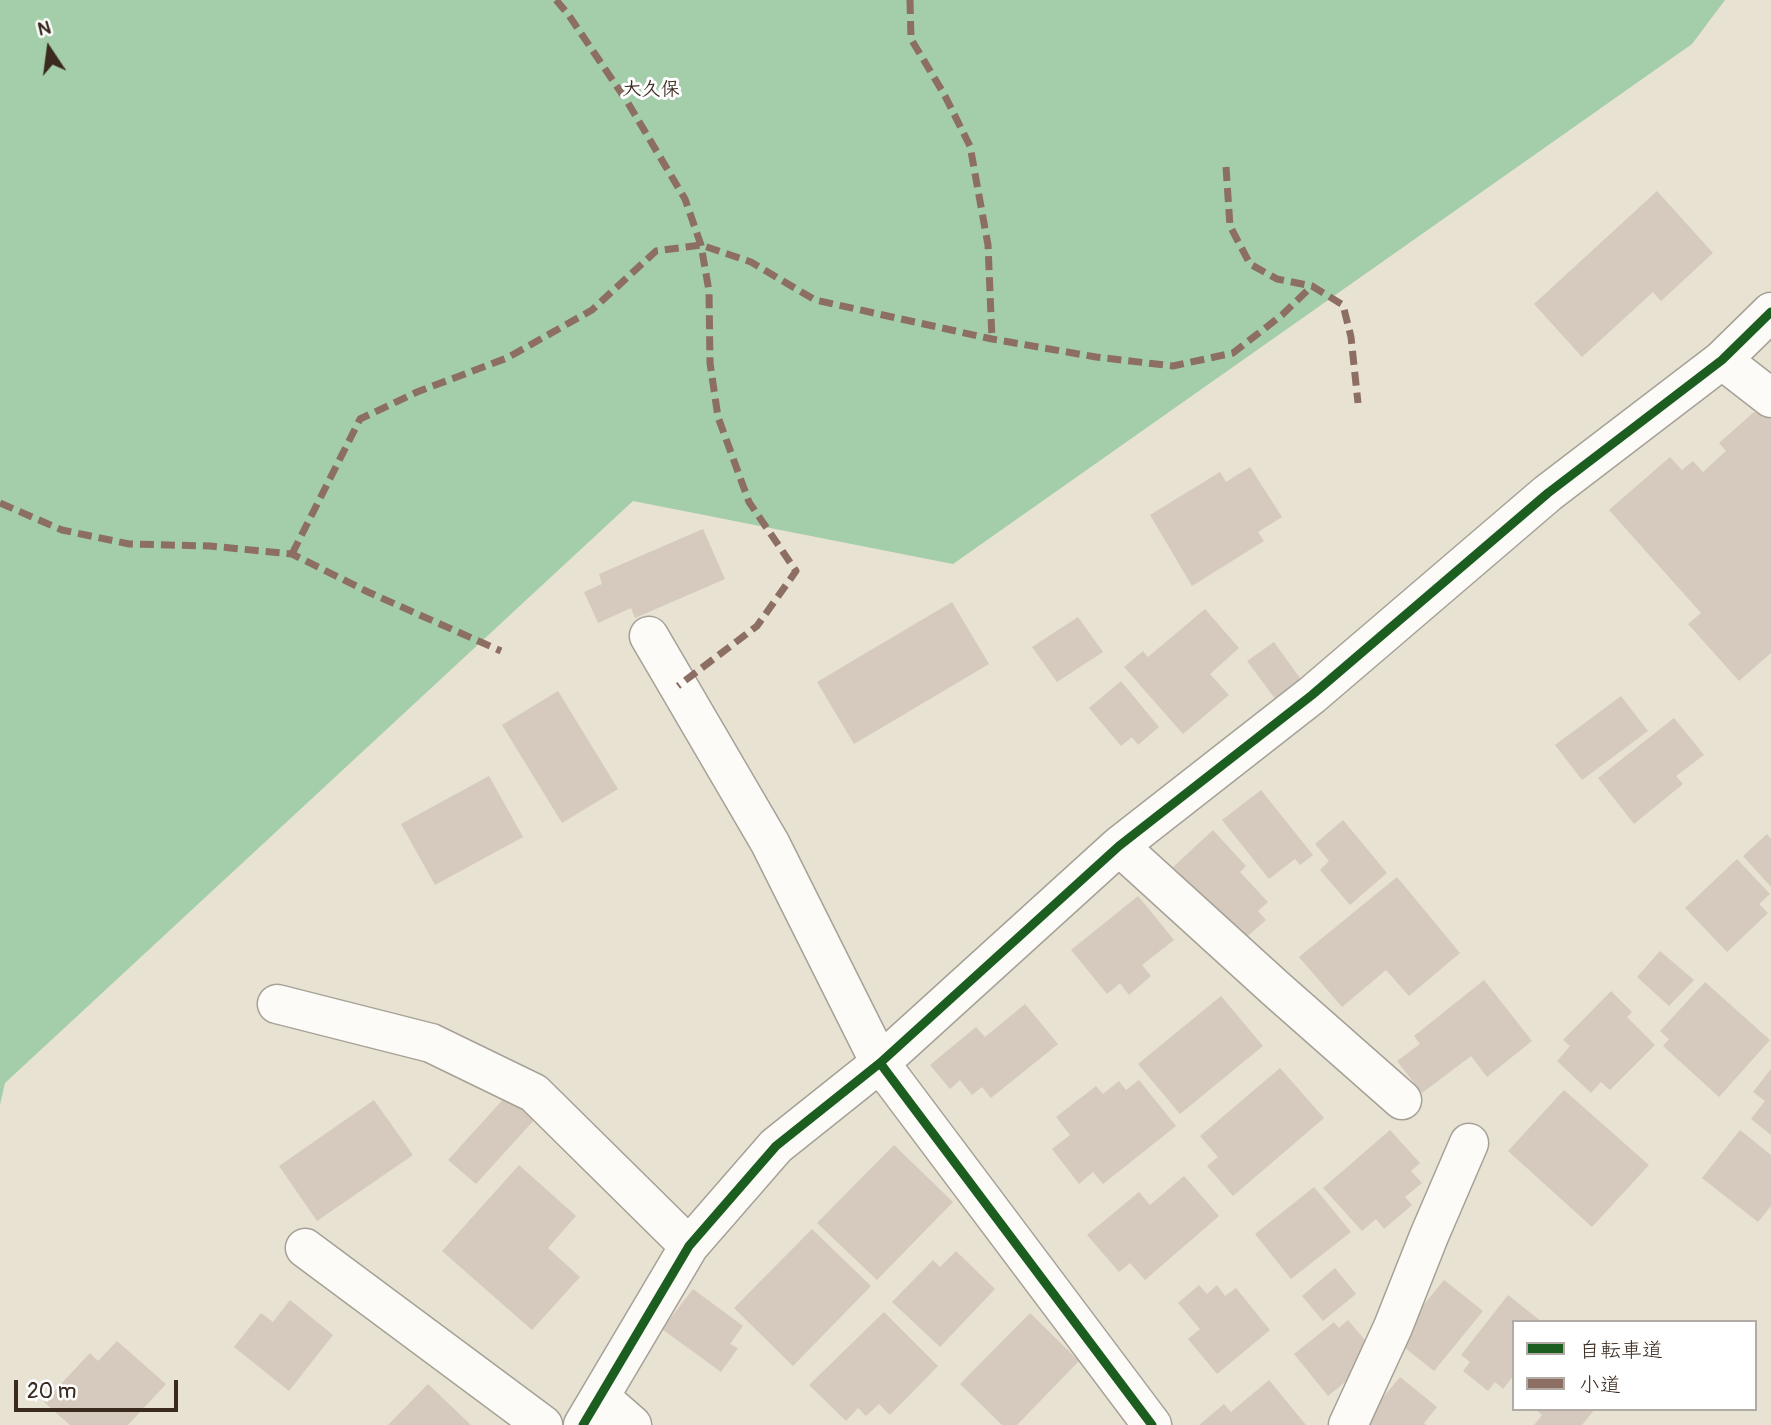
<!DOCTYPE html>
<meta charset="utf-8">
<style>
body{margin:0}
#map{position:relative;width:1771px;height:1425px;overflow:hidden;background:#e8e2d3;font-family:Pangolin,"Klee One",sans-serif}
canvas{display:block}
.legend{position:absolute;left:1512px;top:1320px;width:245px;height:91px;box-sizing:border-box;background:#fff;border:2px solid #b1aaa5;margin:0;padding:9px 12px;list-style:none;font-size:21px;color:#3b2a1e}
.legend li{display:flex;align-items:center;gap:14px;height:35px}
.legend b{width:35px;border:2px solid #b1aaa5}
.north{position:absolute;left:14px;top:14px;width:70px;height:70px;-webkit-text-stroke:5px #fff;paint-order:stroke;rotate:347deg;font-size:19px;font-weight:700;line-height:28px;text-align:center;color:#3b2a1e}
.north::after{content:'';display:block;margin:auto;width:24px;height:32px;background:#3b2a1e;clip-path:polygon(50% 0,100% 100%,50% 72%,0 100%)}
.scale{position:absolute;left:14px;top:1380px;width:164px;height:32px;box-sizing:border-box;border:4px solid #3b2a1e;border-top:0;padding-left:9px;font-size:21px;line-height:24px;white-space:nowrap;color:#3b2a1e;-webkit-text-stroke:5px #fff;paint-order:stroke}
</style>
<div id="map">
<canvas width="1771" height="1425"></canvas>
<ul class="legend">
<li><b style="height:9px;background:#1b5e20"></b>自転車道</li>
<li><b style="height:9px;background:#8d6e63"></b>小道</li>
</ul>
<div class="north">N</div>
<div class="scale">20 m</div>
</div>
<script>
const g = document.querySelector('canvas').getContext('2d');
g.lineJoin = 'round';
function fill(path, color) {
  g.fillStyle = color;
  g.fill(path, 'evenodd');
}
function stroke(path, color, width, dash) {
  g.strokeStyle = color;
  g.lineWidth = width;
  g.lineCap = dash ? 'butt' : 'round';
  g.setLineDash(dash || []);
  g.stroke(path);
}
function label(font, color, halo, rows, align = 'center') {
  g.font = font + ' Pangolin,"Klee One",sans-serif';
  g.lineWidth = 6;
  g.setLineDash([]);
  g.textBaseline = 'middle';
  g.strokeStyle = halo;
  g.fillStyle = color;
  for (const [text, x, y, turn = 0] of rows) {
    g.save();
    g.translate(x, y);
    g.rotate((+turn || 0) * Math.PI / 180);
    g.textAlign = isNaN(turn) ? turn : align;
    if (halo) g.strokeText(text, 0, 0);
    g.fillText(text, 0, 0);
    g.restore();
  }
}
const forest = new Path2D(`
 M 0,0 L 1725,0 L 1692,44 L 953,564 L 633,501 L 5,1083 L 0,1105 Z`);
const building = new Path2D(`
 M 1657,191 L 1713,253 L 1661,301 L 1653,292 L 1582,357 L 1534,304 Z
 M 1754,412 L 1771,419 L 1771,653 L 1739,681 L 1688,624 L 1701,613 L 1609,510 L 1670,457 L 1682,470 L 1693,461 L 1703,472 L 1726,451 L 1719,443 Z
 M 1250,467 L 1282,517 L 1258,532 L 1264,541 L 1192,586 L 1150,515 L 1220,472 L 1226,482 Z
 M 703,529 L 725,579 L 635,618 L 631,608 L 598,623 L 584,592 L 602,584 L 599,574 Z
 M 952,602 L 989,664 L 854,744 L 817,682 Z
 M 1205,609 L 1239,648 L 1210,674 L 1229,695 L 1183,734 L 1124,667 L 1143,651 L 1148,657 Z
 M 1078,617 L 1103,652 L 1057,682 L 1032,647 Z
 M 1274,642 L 1305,685 L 1279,704 L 1247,661 Z
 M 1121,681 L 1159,727 L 1138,745 L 1132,737 L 1121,746 L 1089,708 Z
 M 558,691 L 618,789 L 562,823 L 502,725 Z
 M 1621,696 L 1648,731 L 1582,780 L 1555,745 Z
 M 1674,718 L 1704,755 L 1676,776 L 1683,784 L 1634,824 L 1598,778 Z
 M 489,776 L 523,837 L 435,885 L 401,824 Z
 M 1261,790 L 1313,855 L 1300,865 L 1295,859 L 1269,879 L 1222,820 Z
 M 1343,820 L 1387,873 L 1350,905 L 1320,870 L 1329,861 L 1315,844 Z
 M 1213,830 L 1246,866 L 1240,872 L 1268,902 L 1258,911 L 1266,920 L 1241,942 L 1172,868 Z
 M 1767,834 L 1771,839 L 1771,887 L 1743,856 Z
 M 1737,859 L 1770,894 L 1759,904 L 1768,913 L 1727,952 L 1685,908 Z
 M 1397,877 L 1460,953 L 1409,996 L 1386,970 L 1342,1007 L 1299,957 Z
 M 1138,896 L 1174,940 L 1142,965 L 1151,976 L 1129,995 L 1120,983 L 1107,994 L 1071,950 Z
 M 1660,951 L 1694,980 L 1669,1006 L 1637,977 Z
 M 1484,980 L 1532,1041 L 1487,1077 L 1471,1056 L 1422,1093 L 1397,1061 L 1420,1044 L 1414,1036 Z
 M 1705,982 L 1770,1040 L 1719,1097 L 1663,1046 L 1669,1039 L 1660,1031 Z
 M 1611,991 L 1632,1012 L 1627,1017 L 1655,1045 L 1610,1090 L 1601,1082 L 1591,1093 L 1557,1061 L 1570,1046 L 1563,1040 Z
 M 1221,996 L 1263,1046 L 1180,1114 L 1138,1064 Z
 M 1025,1004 L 1058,1044 L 991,1098 L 982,1087 L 972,1095 L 960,1080 L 950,1089 L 930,1065 L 976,1027 L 985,1037 Z
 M 1280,1068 L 1324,1118 L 1233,1196 L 1207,1166 L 1218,1157 L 1200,1136 Z
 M 1771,1069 L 1771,1135 L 1751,1119 L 1765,1101 L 1753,1092 Z
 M 1139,1080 L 1176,1126 L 1103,1184 L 1093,1172 L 1079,1184 L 1052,1149 L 1070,1135 L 1056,1117 L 1096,1086 L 1103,1094 L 1119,1081 L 1126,1090 Z
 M 1564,1090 L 1649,1165 L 1592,1227 L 1508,1151 Z
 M 508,1094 L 535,1119 L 476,1184 L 448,1160 Z
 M 374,1100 L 413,1155 L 317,1221 L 279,1166 Z
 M 1390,1130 L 1420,1163 L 1411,1171 L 1422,1183 L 1405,1197 L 1412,1205 L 1384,1229 L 1376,1219 L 1362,1231 L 1323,1188 Z
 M 1740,1130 L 1771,1155 L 1771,1206 L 1758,1222 L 1702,1178 Z
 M 894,1145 L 953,1202 L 877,1280 L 817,1223 Z
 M 519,1165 L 576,1216 L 548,1248 L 580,1277 L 532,1330 L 442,1251 Z
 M 1184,1176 L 1219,1216 L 1145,1280 L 1130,1263 L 1119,1272 L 1087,1235 L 1139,1192 L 1150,1205 Z
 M 1314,1187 L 1351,1232 L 1291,1279 L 1255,1234 Z
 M 812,1229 L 871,1286 L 793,1366 L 734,1308 Z
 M 956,1251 L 995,1289 L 940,1347 L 892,1302 L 933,1260 L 940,1267 Z
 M 1335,1268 L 1356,1294 L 1323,1321 L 1302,1296 Z
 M 1444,1280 L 1483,1311 L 1434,1371 L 1395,1340 Z
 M 1199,1285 L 1207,1294 L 1217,1285 L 1225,1296 L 1236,1288 L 1270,1330 L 1217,1374 L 1188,1339 L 1200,1329 L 1178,1303 Z
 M 693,1289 L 743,1326 L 730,1344 L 738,1348 L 721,1372 L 662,1329 Z
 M 1508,1295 L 1542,1322 L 1514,1322 L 1514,1375 L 1503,1389 L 1495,1382 L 1488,1391 L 1463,1371 L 1470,1362 L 1461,1355 Z
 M 290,1300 L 333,1335 L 289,1391 L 234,1347 L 261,1313 L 273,1322 Z
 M 884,1312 L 938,1366 L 890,1415 L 879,1404 L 866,1416 L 858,1408 L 846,1421 L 809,1385 Z
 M 1030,1313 L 1079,1361 L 1017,1425 L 1002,1425 L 960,1384 Z
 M 1348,1320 L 1369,1345 L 1359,1354 L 1367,1364 L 1328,1396 L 1294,1354 L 1334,1322 L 1339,1328 Z
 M 117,1341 L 166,1384 L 128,1425 L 70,1425 L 44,1402 L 90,1353 L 98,1361 Z
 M 1400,1377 L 1437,1407 L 1424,1423 L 1426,1425 L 1360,1425 Z
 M 1269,1380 L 1306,1425 L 1199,1425 L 1224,1404 L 1231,1412 Z
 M 428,1384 L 471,1425 L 388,1425 Z
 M 1535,1409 L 1595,1409 L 1582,1425 L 1534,1425 L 1542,1415 Z`);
const minor = new Path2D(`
 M 1722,360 L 1771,398
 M 649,636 L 770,843 L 880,1063 L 1152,1425
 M 1119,846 L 1275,988 L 1402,1100
 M 277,1004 L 431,1043 L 534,1093 L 689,1246
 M 305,1248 L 543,1425
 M 600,1397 L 632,1425
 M 583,1425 L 689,1246 L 776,1146 L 880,1063 L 1119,846 L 1312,695 L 1548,493 L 1722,360 L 1771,312
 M 1348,1425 L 1393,1327 L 1429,1236 L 1469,1143`);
const quiet = new Path2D(`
 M 556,0 L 568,14 L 628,103 L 685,199 L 701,245 L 709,291 L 710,363 L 718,417 L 749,502 L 796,571 L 757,626 L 678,686
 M 910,0 L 911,39 L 944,94 L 970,146 L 988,245 L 992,339
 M 1226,167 L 1230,226 L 1250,264 L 1277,279 L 1312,286 L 1343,305 L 1351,337 L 1358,403
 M 0,503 L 62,530 L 129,544 L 210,546 L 292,554 L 368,592 L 501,651
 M 292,554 L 360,419 L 417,392 L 507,358 L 592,310 L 656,251 L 701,245 L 751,262 L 815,300 L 992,339 L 1096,357 L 1173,366 L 1233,353 L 1282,315 L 1312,286`);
const cycleway = new Path2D(`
 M 880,1063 L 1152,1425
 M 583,1425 L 689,1246 L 776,1146 L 880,1063 L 1119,846 L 1312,695 L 1548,493 L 1722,360 L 1771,312`);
const neighbourhoodNames = [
 ["大久保",651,90]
];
fill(forest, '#a4cda9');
fill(building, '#d6c9bd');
stroke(minor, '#a6a196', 41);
stroke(minor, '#fcfbf8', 38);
stroke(quiet, '#8d6e63', 7, [14, 7]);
stroke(cycleway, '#1b5e20', 9);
label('bold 19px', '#3b2a1e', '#fff', neighbourhoodNames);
</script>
